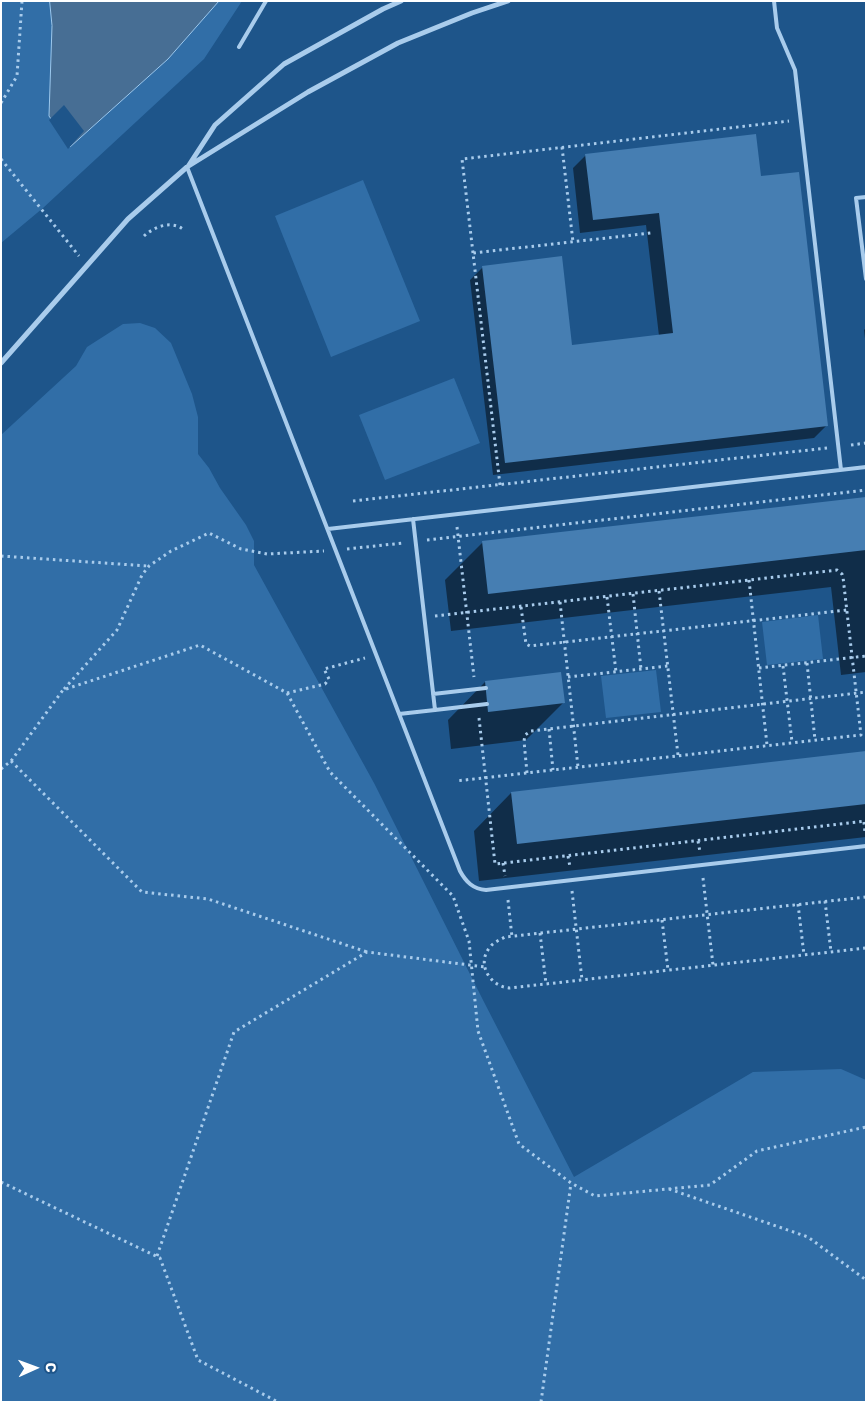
<!DOCTYPE html>
<meta charset="utf-8">
<style>
body{margin:0}
#map{position:relative;width:867px;height:1403px;overflow:hidden;background:#1e558a;font-family:Rubik,sans-serif}
canvas{display:block}
.frame{position:absolute;inset:0;border:2px solid #fff;pointer-events:none}
.north{position:absolute;left:10px;top:1343px;width:50px;height:50px;-webkit-text-stroke:4px #1e558a;paint-order:stroke;rotate:88deg;font-size:14px;font-weight:700;line-height:20px;text-align:center;color:#fff}
.north::after{content:'';display:block;margin:auto;width:18px;height:22px;background:#fff;clip-path:polygon(50% 0,100% 100%,50% 72%,0 100%)}
</style>
<div id="map">
<canvas width="867" height="1403"></canvas>
<div class="frame"></div>
<div class="north">С</div>
</div>
<script>
const g = document.querySelector('canvas').getContext('2d');
g.lineJoin = 'round';
function fill(path, color) {
  g.fillStyle = color;
  g.fill(path, 'evenodd');
}
function stroke(path, color, width, dash) {
  g.strokeStyle = color;
  g.lineWidth = width;
  g.lineCap = dash ? 'butt' : 'round';
  g.setLineDash(dash || []);
  g.stroke(path);
}
const green = new Path2D(`
 M 1,1 L 50,1 L 52,26 L 70,147 L 168,59 L 219,1 L 242,1 L 204,59 L 43,208 L 1,243 Z
 M 363,180 L 420,321 L 331,357 L 275,216 Z
 M 140,323 L 155,328 L 171,343 L 192,394 L 198,417 L 198,454 L 209,468 L 220,488 L 246,525 L 254,541 L 254,565 L 374,783 L 484,1002 L 574,1177 L 753,1072 L 841,1069 L 866,1080 L 866,1402 L 1,1402 L 1,435 L 76,366 L 87,347 L 123,324 Z
 M 454,378 L 480,443 L 385,480 L 359,415 Z
 M 818,615 L 823,659 L 767,665 L 762,622 Z
 M 656,670 L 661,712 L 606,718 L 601,676 Z`);
const water = new Path2D(`
 M 50,1 L 219,1 L 168,59 L 70,147 L 49,116 L 52,26 Z`);
const pier = new Path2D(`
 M 64,105 L 84,131 L 68,149 L 49,120 Z`);
const shadow = new Path2D(`
 M 586,155 L 760,178 L 827,425 L 814,438 L 493,475 L 470,280 L 483,267 L 571,346 L 659,336 L 646,225 L 580,233 L 573,168 Z
 M 866,328 L 866,347 L 864,330 Z
 M 866,498 L 866,672 L 841,675 L 831,587 L 451,631 L 445,580 L 483,542 Z
 M 485,682 L 564,702 L 526,740 L 451,749 L 448,720 Z
 M 866,753 L 866,837 L 479,881 L 474,831 L 511,793 Z`);
const building = new Path2D(`
 M 756,134 L 761,176 L 799,172 L 828,426 L 505,463 L 482,266 L 562,256 L 572,345 L 673,333 L 659,213 L 593,220 L 585,154 Z
 M 866,497 L 866,550 L 488,594 L 482,541 Z
 M 561,672 L 565,703 L 488,712 L 485,681 Z
 M 866,751 L 866,804 L 517,844 L 511,792 Z`);
const path = new Path2D(`
 M 1,103 L 17,76 L 22,1
 M 562,147 L 573,242
 M 1,159 L 79,256
 M 144,236 C 155,226 172,220 184,230
 M 473,253 L 462,159 L 789,121
 M 851,445 L 866,443
 M 500,485 L 473,253 L 651,233
 M 353,501 L 827,448
 M 457,527 L 474,677
 M 427,540 L 866,490
 M 347,549 L 403,543
 M 1,556 L 148,566
 M 749,580 L 767,745
 M 659,591 L 678,755
 M 633,594 L 641,669
 M 607,597 L 616,672
 M 560,602 L 578,767
 M 521,607 L 526,644 L 530,646 L 847,610
 M 435,616 L 837,570 L 842,574 L 843,577 L 861,735 L 456,781
 M 807,663 L 815,740
 M 783,666 L 792,742
 M 759,668 L 866,656
 M 568,677 L 668,666
 M 64,689 L 117,630 L 142,575 L 149,566 L 171,551 L 209,533 L 241,549 L 267,554 L 324,551
 M 287,693 L 325,684 L 329,679 L 324,669 L 365,658
 M 479,718 L 495,864 L 866,821
 M 549,729 L 553,770
 M 11,761 L 142,892 L 208,899 L 367,952
 M 1,769 L 11,761 L 63,690 L 200,645 L 287,693 L 330,772 L 453,896 L 469,941 L 478,1031 L 519,1144 L 571,1183 L 595,1196 L 710,1185 L 757,1151 L 866,1127
 M 527,773 L 524,741 L 525,735 L 531,731 L 866,692
 M 864,822 L 865,833
 M 698,841 L 700,852
 M 568,856 L 570,867
 M 503,863 L 505,876
 M 703,878 L 713,965
 M 572,891 L 582,980
 M 866,897 L 505,937 C 500,940 494,942 491,946 C 475,963 490,987 510,988 L 866,948
 M 508,900 L 512,937
 M 825,901 L 831,952
 M 798,904 L 804,955
 M 662,920 L 668,970
 M 540,933 L 546,984
 M 1,1182 L 160,1258 L 198,1360 L 278,1402
 M 669,1189 L 808,1237 L 866,1280
 M 157,1256 L 234,1032 L 367,952 L 485,967
 M 541,1402 L 571,1183`);
const lane = new Path2D(`
 M 774,1 L 777,28 L 795,70 L 841,470
 M 239,47 L 266,1
 M 187,167 L 460,871 C 466,882 473,889 486,890 L 866,846
 M 866,197 L 856,198 L 866,279
 M 328,529 L 866,467
 M 433,694 L 486,688
 M 435,710 L 487,704
 M 399,714 L 435,710 L 413,519`);
const street = new Path2D(`
 M 189,165 L 215,125 L 284,64 L 383,9 L 401,1
 M 1,363 L 128,219 L 187,167 L 308,92 L 398,43 L 472,13 L 508,1`);
fill(green, '#316ea7');
fill(water, '#476e94');
stroke(water, '#9cc8ed', 1);
fill(pier, '#1e558a');
fill(shadow, '#0007');
fill(building, '#467eb2');
stroke(path, '#a9ccec', 3, [2.5, 4]);
stroke(lane, '#a9ccec', 4);
stroke(street, '#a9ccec', 5);
</script>
